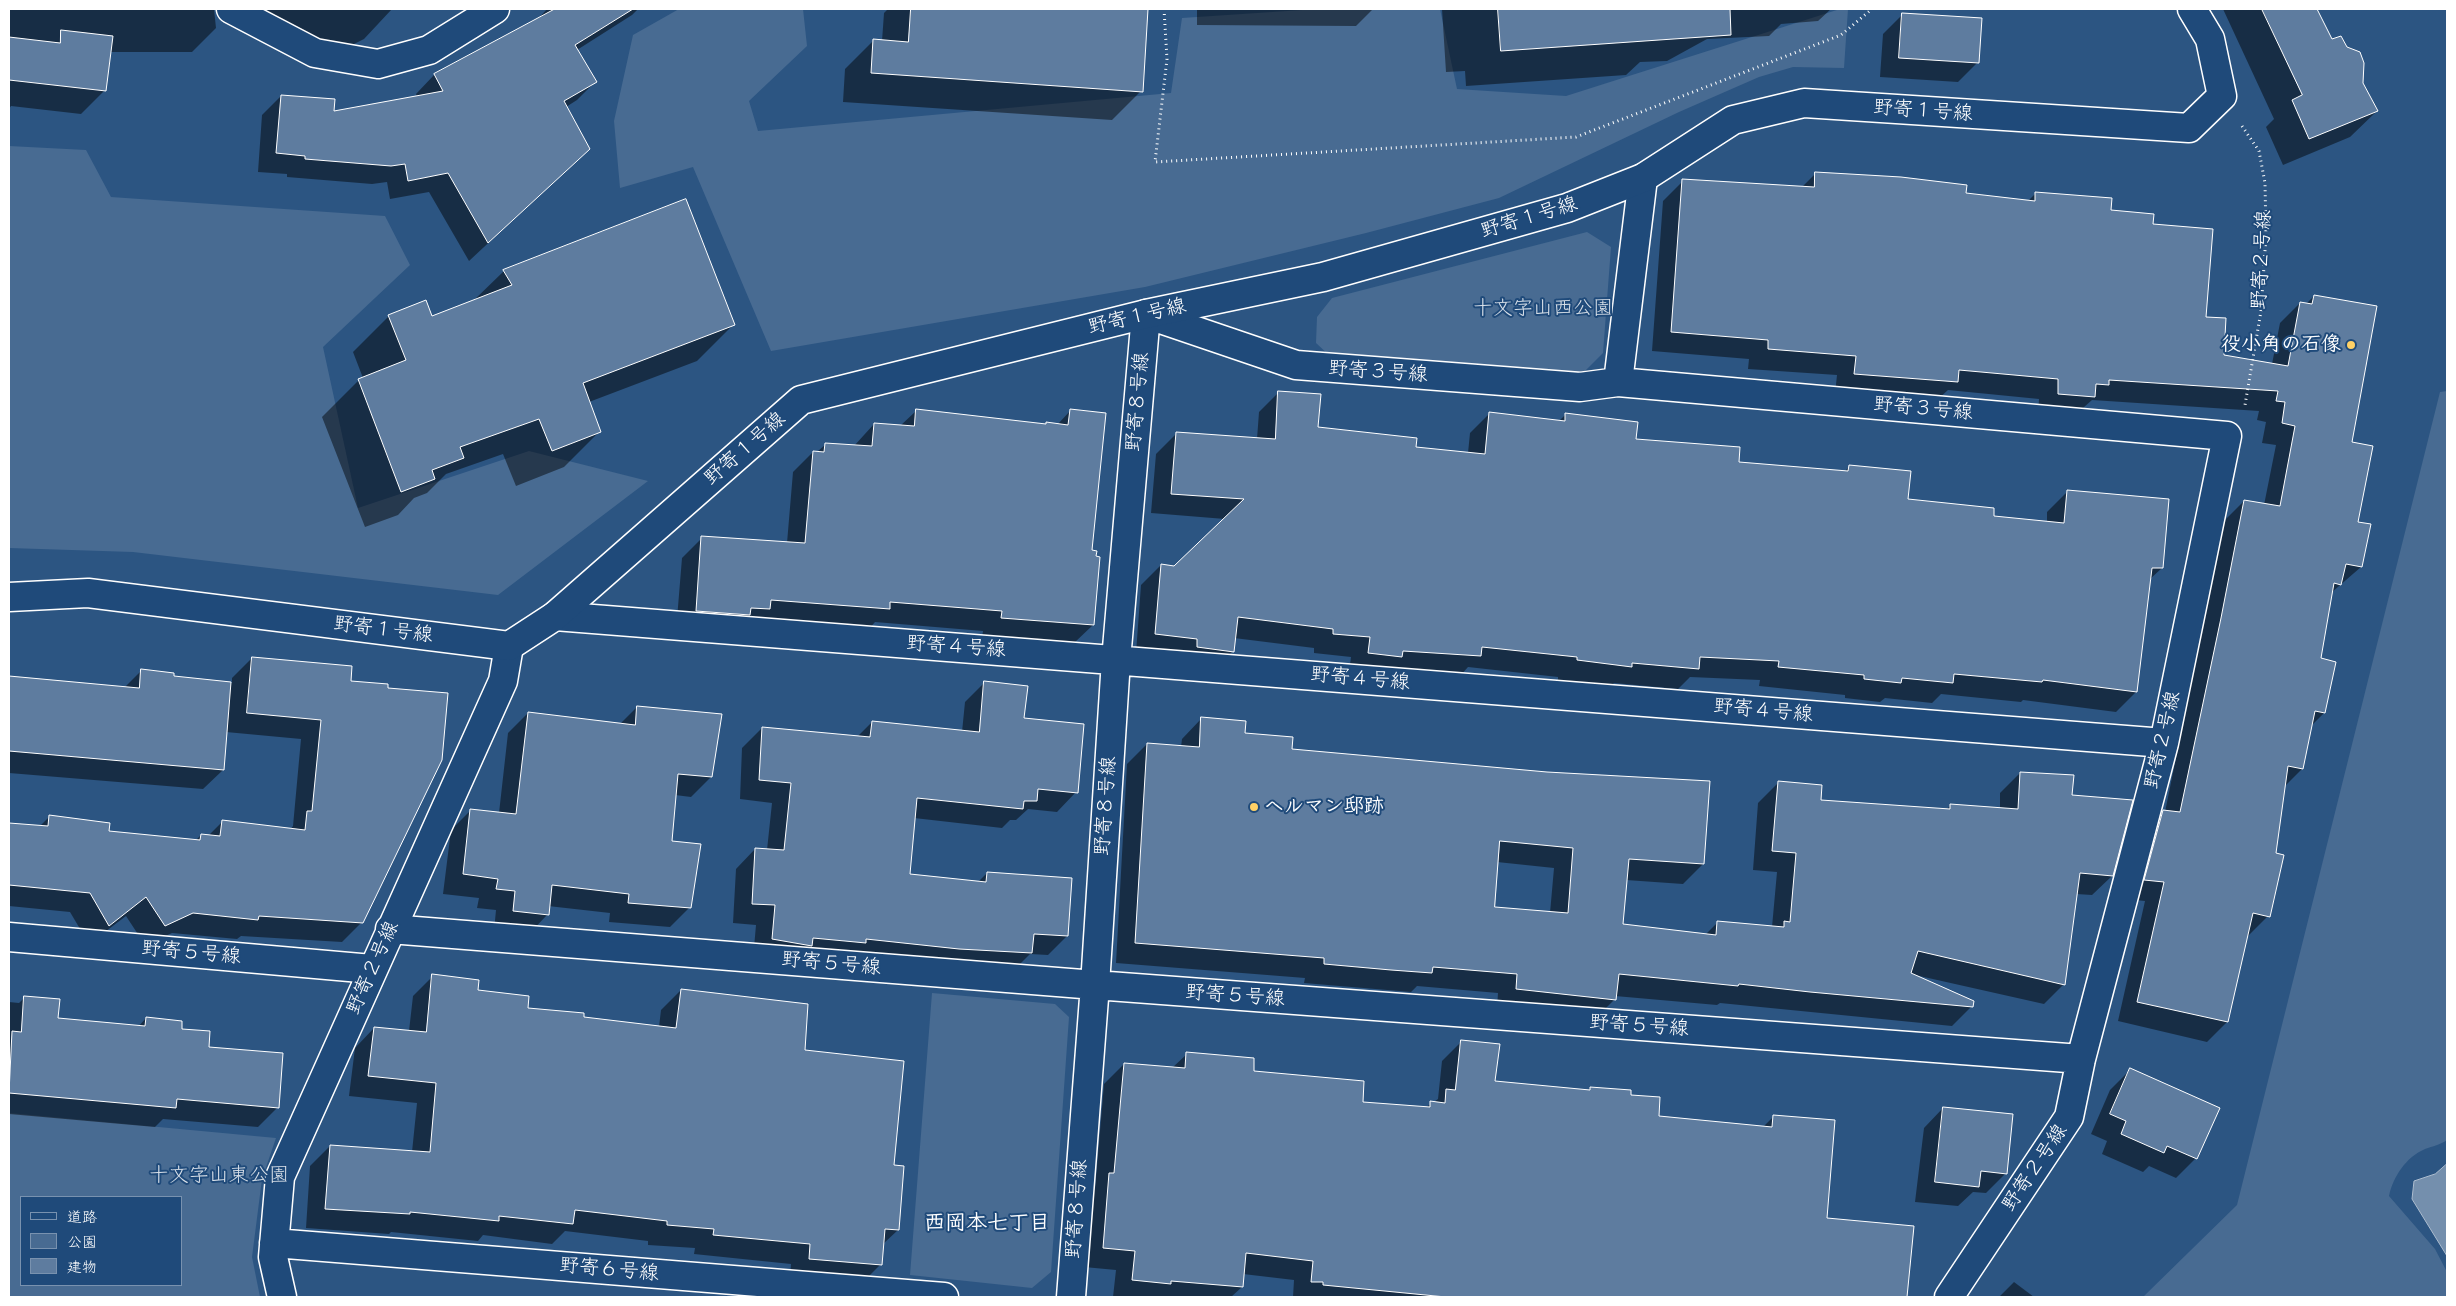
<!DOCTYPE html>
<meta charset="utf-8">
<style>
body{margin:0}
#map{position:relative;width:2456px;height:1306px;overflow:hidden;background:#2c5582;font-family:Caveat,"Klee One",sans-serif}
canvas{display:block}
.frame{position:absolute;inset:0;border:10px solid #fff;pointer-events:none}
.legend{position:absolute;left:20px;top:1196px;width:162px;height:90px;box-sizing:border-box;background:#1f4a7a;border:1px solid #7992af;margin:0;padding:6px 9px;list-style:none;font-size:15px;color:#fff}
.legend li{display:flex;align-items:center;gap:10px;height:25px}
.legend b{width:25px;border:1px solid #7992af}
</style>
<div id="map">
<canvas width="2456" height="1306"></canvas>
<div class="frame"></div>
<ul class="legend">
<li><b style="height:6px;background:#1f4a7a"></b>道路</li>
<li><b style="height:14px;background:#486b92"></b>公園</li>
<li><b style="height:14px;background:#5e7c9f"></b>建物</li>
</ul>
</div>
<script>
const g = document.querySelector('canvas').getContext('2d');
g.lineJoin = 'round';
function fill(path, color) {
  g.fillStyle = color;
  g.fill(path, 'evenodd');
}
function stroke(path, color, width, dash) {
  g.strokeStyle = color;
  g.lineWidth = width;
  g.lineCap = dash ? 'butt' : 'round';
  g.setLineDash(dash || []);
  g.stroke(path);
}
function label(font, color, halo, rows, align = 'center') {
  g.font = font + ' Caveat,"Klee One",sans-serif';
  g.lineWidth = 4;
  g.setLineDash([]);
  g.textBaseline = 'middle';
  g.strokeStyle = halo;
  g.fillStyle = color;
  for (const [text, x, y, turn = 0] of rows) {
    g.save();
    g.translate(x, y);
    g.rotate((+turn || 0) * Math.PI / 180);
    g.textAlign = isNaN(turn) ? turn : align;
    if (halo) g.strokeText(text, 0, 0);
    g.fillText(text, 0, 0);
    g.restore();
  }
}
const green = new Path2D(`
 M 679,9 L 803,9 L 807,46 L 749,101 L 758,131 L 1171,93 L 1182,18 L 1317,9 L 1440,9 L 1457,89 L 1566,96 L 1840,9 L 1848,9 L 1844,68 L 1793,67 L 1759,77 L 1679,112 L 1499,198 L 1366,233 L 1145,287 L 771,351 L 693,167 L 620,188 L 614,121 L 633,35 Z
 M 9,146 L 86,150 L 111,197 L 385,216 L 410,265 L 323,347 L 358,508 L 529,451 L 648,481 L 498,595 L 133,552 L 9,548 Z
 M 1587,232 L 1611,247 L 1603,353 L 1581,375 L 1331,357 L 1316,343 L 1317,317 L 1332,298 Z
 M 2447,391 L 2447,1140 C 2440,1145 2433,1146 2425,1149 C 2406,1157 2393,1177 2389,1196 L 2435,1249 L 2447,1272 L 2447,1297 L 2143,1297 L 2237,1205 L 2440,392 Z
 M 932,993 L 1055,1004 L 1069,1017 L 1051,1272 L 1032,1288 L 910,1275 Z
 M 9,1113 L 276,1138 L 262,1179 L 252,1257 L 260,1297 L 9,1297 ZM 181,1197 L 181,1285 L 21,1285 L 21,1197 Z`);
const water = new Path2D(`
 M 2447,1164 L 2447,1256 L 2412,1199 L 2414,1181 L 2435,1174 Z`);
const shadow = new Path2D(`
 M 9,9 L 214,9 L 216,28 L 192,52 L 110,52 L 105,90 L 81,114 L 11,106 L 9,109 Z
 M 226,9 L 392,9 L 364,39 L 328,57 Z
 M 547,9 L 638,9 L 632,15 L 577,50 L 595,82 L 577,100 L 566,107 L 589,149 L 469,261 L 429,192 L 390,199 L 387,182 L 372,184 L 287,177 L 287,174 L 258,172 L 262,115 L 281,96 L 333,113 L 417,97 L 416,94 L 434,75 L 538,19 Z
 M 888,9 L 1147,9 L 1141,91 L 1112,120 L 843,102 L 845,69 L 874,40 L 882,41 L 884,13 Z
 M 1197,9 L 1373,9 L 1356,26 L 1197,25 Z
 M 1442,9 L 1831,9 L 1818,21 L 1781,24 L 1769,36 L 1707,39 L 1667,61 L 1640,62 L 1626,75 L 1466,86 L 1465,71 L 1446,72 Z
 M 2223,9 L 2316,9 L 2332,40 L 2362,83 L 2377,111 L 2350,137 L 2283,165 L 2266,127 L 2274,119 Z
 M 1903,14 L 1978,62 L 1958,82 L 1880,77 L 1883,34 Z
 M 1816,173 L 2028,201 L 2036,193 L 2110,211 L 2151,225 L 2204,318 L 2222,357 L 2272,364 L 2280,323 L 2300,303 L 2306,304 L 2314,296 L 2351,443 L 2357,523 L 2369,525 L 2361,567 L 2331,593 L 2319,659 L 2324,713 L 2311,726 L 2302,769 L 2284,787 L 2268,916 L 2248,936 L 2246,936 L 2227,1022 L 2207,1042 L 2118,1021 L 2145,901 L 2125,899 L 2143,831 L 2165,812 L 2224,521 L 2244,501 L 2264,505 L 2276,445 L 2262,443 L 2266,422 L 2257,420 L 2259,411 L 2092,400 L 2074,416 L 2038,414 L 2039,399 L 1948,390 L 1936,401 L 1835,394 L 1837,375 L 1748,369 L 1749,359 L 1652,351 L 1663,201 L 1683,181 L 1801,188 Z
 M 504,271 L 733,325 L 697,361 L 589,402 L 600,431 L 564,467 L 516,486 L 503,454 L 446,474 L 427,493 L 414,498 L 398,515 L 365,527 L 322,417 L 359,380 L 363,378 L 353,352 L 389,316 L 432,318 L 472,302 Z
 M 1279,392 L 1317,428 L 1414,448 L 1468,453 L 1470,433 L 1490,413 L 1559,421 L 1566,414 L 1635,441 L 1738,464 L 1844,472 L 1849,467 L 1907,501 L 1992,517 L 2047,522 L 2047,512 L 2067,492 L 2162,568 L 2149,580 L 2136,692 L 2116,712 L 2023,700 L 2021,702 L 1941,694 L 1932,703 L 1885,698 L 1880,702 L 1845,698 L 1845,695 L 1759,686 L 1760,680 L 1690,677 L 1678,689 L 1614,683 L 1611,686 L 1558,680 L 1558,677 L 1468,667 L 1460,676 L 1349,672 L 1351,657 L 1314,653 L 1314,648 L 1234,638 L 1233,651 L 1213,671 L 1136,653 L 1141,585 L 1161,565 L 1174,567 L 1225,519 L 1151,513 L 1156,454 L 1176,434 L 1257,439 L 1259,412 Z
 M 1071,410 L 1091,551 L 1093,625 L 1073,644 L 982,637 L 983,631 L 875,622 L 869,629 L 676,631 L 682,558 L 702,538 L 787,543 L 793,472 L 813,452 L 817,452 L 826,444 L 854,446 L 874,424 L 900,426 L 916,411 L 1044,425 L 1047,423 L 1057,425 Z
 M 252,658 L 350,682 L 362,922 L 342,942 L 241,936 L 237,939 L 172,933 L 145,945 L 126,916 L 89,944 L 70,912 L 9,906 L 9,824 L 39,827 L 49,817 L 108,832 L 195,841 L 201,835 L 208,836 L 222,822 L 290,830 L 293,826 L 301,739 L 226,732 L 223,770 L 203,789 L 9,773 L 9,677 L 124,688 L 141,671 L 172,677 L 232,683 L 232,678 Z
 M 985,682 L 1023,720 L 1076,792 L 1057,812 L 1028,809 L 1016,820 L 1010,820 L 1002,828 L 914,818 L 909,876 L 978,882 L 987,873 L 1067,936 L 1048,955 L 1030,954 L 1012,972 L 753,959 L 756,925 L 733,923 L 736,869 L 755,849 L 767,850 L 772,803 L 740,799 L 742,748 L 762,728 L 857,737 L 872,722 L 962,732 L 965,702 Z
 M 637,707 L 711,777 L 691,797 L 675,795 L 671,842 L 690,907 L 670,927 L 609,922 L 610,913 L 548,906 L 547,915 L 528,935 L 494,931 L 496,910 L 477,908 L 479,898 L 443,894 L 451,830 L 471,810 L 499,813 L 508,733 L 528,713 L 620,724 Z
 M 1201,719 L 1291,750 L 1703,864 L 1683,884 L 1626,880 L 1622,925 L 1705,935 L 1717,923 L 1772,927 L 1777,872 L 1753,870 L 1758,803 L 1778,783 L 1819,802 L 1946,810 L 1951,805 L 2000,809 L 2000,793 L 2020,773 L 2070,797 L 2112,876 L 2092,895 L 2076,894 L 2064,984 L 2044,1004 L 1915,975 L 1972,1006 L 1952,1026 L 1720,1003 L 1717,1005 L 1615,996 L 1615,999 L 1595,1019 L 1497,1008 L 1498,993 L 1417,986 L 1411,992 L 1304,983 L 1305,978 L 1116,963 L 1127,764 L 1147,744 L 1181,747 L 1182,739 ZM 1497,862 L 1554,868 L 1550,913 L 1494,908 Z
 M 433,976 L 527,1010 L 659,1027 L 661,1010 L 681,990 L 803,1051 L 892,1166 L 898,1230 L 882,1245 L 881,1264 L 861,1284 L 790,1278 L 791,1264 L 694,1254 L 695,1248 L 648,1245 L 648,1241 L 565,1231 L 552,1244 L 483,1235 L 478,1241 L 391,1232 L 389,1234 L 306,1228 L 310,1166 L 330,1146 L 412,1152 L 417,1103 L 349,1096 L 355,1048 L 374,1028 L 409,1031 L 413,996 Z
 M 24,998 L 57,1019 L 138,1027 L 146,1018 L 180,1030 L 278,1107 L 258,1127 L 163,1119 L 155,1127 L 9,1114 L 9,1002 L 19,1003 Z
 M 1462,1041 L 1494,1082 L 1588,1091 L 1590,1088 L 1630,1096 L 1657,1117 L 1763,1127 L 1774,1116 L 1825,1220 L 1906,1296 L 1293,1297 L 1294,1280 L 1243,1274 L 1242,1287 L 1231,1297 L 1113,1297 L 1116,1270 L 1084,1267 L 1090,1194 L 1095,1189 L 1104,1084 L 1124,1064 L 1172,1068 L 1187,1054 L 1362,1104 L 1425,1108 L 1438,1099 L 1442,1061 Z
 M 2130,1070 L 2196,1158 L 2176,1178 L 2149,1166 L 2143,1172 L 2102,1154 L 2107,1141 L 2091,1134 L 2110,1090 Z
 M 1943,1108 L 2006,1173 L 1986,1193 L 1973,1192 L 1958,1206 L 1915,1202 L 1924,1128 Z
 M 2014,1282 L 2034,1297 L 1999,1297 Z`);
const building = new Path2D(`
 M 555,9 L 633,9 L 575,45 L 597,82 L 564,101 L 590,149 L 488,243 L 448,173 L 408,181 L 405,164 L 391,166 L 305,159 L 305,156 L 276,153 L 281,95 L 335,99 L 334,111 L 443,91 L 434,74 Z
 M 911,9 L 1148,9 L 1143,92 L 871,73 L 873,39 L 908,42 Z
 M 1498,9 L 1730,9 L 1731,35 L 1501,51 Z
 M 2262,9 L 2317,9 L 2332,39 L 2341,36 L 2347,47 L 2360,52 L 2364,63 L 2363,83 L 2378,111 L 2309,139 L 2292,100 L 2302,95 Z
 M 1902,13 L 1982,18 L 1979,63 L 1899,58 Z
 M 61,30 L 113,36 L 106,91 L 9,80 L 9,37 L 60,43 Z
 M 1815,172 L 1901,177 L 1967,185 L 1966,193 L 2035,201 L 2035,192 L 2112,198 L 2111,210 L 2154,214 L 2153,224 L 2213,229 L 2206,317 L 2226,318 L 2224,355 L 2288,366 L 2300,302 L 2312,304 L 2314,295 L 2377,306 L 2352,442 L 2373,446 L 2358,522 L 2371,524 L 2362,567 L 2346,564 L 2341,585 L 2334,583 L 2321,658 L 2336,662 L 2325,713 L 2315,711 L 2303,769 L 2288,766 L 2276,853 L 2284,855 L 2270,917 L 2253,913 L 2228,1022 L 2137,1002 L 2164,882 L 2144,880 L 2163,810 L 2180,812 L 2221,618 L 2244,500 L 2280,506 L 2295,426 L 2282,423 L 2285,402 L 2276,401 L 2278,391 L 2109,380 L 2109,385 L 2096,384 L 2095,397 L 2058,394 L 2058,379 L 1959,370 L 1958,382 L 1854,374 L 1856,356 L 1768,349 L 1768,340 L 1671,332 L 1682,179 L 1814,187 Z
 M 686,199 L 735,325 L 583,383 L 601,432 L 552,451 L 539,419 L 460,447 L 464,458 L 432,470 L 435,479 L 401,492 L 358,379 L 406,360 L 388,315 L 426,300 L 432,316 L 512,285 L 503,270 Z
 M 1278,391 L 1321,394 L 1318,427 L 1417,438 L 1416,447 L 1485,454 L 1489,412 L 1565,421 L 1565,413 L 1638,422 L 1636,439 L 1740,447 L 1739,462 L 1848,471 L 1849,465 L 1911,471 L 1908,499 L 1994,508 L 1994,516 L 2064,523 L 2067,490 L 2169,499 L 2163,568 L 2152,568 L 2137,692 L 2043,680 L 2042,682 L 1954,674 L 1953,683 L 1902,678 L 1901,683 L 1864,679 L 1864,675 L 1778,667 L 1779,661 L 1700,657 L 1699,669 L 1632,663 L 1632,667 L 1577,660 L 1577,657 L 1482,647 L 1481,656 L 1403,651 L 1402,657 L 1368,653 L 1370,637 L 1333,634 L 1333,629 L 1238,617 L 1234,652 L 1197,647 L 1197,639 L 1155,634 L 1161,564 L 1174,566 L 1244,499 L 1171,494 L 1176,432 L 1275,439 Z
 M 916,409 L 1046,424 L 1046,422 L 1068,425 L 1070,409 L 1106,413 L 1092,550 L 1097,551 L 1096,556 L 1100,557 L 1094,625 L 1001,618 L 1002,611 L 890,602 L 890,609 L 771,600 L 770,609 L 751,608 L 750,615 L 696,611 L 701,536 L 805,543 L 813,451 L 824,452 L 825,443 L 872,446 L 874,423 L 914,426 Z
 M 252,657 L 352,666 L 351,681 L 388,684 L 388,688 L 448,693 L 442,760 L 363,923 L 259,916 L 258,920 L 193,913 L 165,926 L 146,897 L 109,926 L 90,893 L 9,885 L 9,823 L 48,826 L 49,815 L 110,823 L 109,831 L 200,840 L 201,834 L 220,836 L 222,820 L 305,830 L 307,811 L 312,811 L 321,720 L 247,713 Z
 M 141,669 L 174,673 L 174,676 L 231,682 L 224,770 L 9,751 L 9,676 L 139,688 Z
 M 984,681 L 1028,686 L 1024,718 L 1084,724 L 1078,793 L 1038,789 L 1037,801 L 1024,801 L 1023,809 L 917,798 L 910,874 L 986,882 L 987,872 L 1072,878 L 1068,936 L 1034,934 L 1032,953 L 959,949 L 866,939 L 866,943 L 813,938 L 812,946 L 772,939 L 775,905 L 752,904 L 755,848 L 784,850 L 791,783 L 759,780 L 762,727 L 870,737 L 872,721 L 979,732 Z
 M 637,706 L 722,714 L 712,777 L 678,774 L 672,841 L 701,844 L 691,908 L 628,903 L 629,894 L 552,885 L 549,915 L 513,911 L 515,891 L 496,889 L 498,879 L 463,874 L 470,809 L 516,814 L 528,712 L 635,725 Z
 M 1201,717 L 1246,721 L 1245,733 L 1293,737 L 1292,749 L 1547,772 L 1710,781 L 1704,864 L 1629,859 L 1623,924 L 1716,935 L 1717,921 L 1784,927 L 1784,921 L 1790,922 L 1796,853 L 1772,851 L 1778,781 L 1822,785 L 1821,800 L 1950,809 L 1950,804 L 2018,809 L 2020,772 L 2074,775 L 2072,795 L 2133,800 L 2113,876 L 2080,873 L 2065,985 L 1918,951 L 1911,973 L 1974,1001 L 1973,1007 L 1810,992 L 1739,984 L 1738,986 L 1619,974 L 1616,1000 L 1516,989 L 1517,974 L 1433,967 L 1432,973 L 1391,970 L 1324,964 L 1324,958 L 1135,943 L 1147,743 L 1199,747 ZM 1500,841 L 1573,848 L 1568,913 L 1495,907 Z
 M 432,974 L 479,980 L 478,990 L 529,996 L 528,1008 L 584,1013 L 584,1017 L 676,1028 L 681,989 L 808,1004 L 805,1050 L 904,1061 L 894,1165 L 904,1166 L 899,1230 L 885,1229 L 882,1265 L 809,1259 L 810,1244 L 713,1235 L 714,1229 L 667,1225 L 667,1221 L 575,1210 L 573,1224 L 499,1216 L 499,1221 L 410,1212 L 410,1214 L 325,1209 L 330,1145 L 430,1152 L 436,1083 L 368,1076 L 374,1027 L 426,1032 Z
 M 24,996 L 60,999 L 58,1018 L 145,1026 L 146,1017 L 182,1021 L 182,1029 L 210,1031 L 209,1047 L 283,1053 L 279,1108 L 177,1099 L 176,1108 L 9,1093 L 12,1031 L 21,1032 Z
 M 1461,1040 L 1500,1044 L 1495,1081 L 1590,1090 L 1590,1087 L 1631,1090 L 1631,1095 L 1660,1097 L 1659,1116 L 1772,1127 L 1773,1115 L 1835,1120 L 1827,1218 L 1914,1226 L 1907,1297 L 1446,1297 L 1323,1285 L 1323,1282 L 1311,1282 L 1313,1261 L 1246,1253 L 1243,1287 L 1171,1281 L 1171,1284 L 1132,1280 L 1135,1251 L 1103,1248 L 1109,1173 L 1114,1173 L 1124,1063 L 1185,1068 L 1186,1052 L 1254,1058 L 1254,1071 L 1364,1081 L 1363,1102 L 1430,1107 L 1430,1101 L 1445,1103 L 1446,1089 L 1455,1090 Z
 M 2130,1068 L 2220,1108 L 2197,1159 L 2167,1146 L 2164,1153 L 2121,1134 L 2126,1121 L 2110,1114 Z
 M 1943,1107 L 2013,1114 L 2007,1174 L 1981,1171 L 1979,1187 L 1935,1182 Z`);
const path = new Path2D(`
 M 1164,9 L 1167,59 L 1155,162 L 1576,137 L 1841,35 L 1872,9
 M 2242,126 L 2259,151 L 2265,183 L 2266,236 L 2261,311 L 2245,405`);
const street = new Path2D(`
 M 231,9 L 315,53 L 378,64 L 429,50 L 495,9
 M 1618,382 L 1643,178
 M 555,616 L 2164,743
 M 390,929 L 1095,985 L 2081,1059
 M 9,937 L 372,969
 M 274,1243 L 944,1297
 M 282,1297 L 273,1257 L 280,1177 L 503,681 L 509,646
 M 1071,1297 L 1095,985 L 1116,660 L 1146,314 L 1296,365 L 1580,387 L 1618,382 L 2227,436 L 2164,743 L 2081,1059 L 2069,1117 L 1949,1297`);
const secondary = new Path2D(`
 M 9,597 L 88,593 L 509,646 L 555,616 L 801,400 L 1146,314 L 1323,277 L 1567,208 L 1643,178 L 1733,120 L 1804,103 L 2189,128 L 2222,96 L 2210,39 L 2192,9`);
const markers = [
 [2351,345,5,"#ffd166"],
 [1254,807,5,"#ffd166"]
];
const streetNames = [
 ["野寄１号線",1923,111,4],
 ["野寄１号線",1529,218,-17],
 ["野寄２号線",2262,260,-87],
 ["野寄１号線",1137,317,-13],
 ["野寄３号線",1378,372,4],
 ["野寄８号線",1138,402,-85],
 ["野寄３号線",1923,409,5],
 ["野寄１号線",745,449,-41],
 ["野寄１号線",383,630,7],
 ["野寄４号線",956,647,4],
 ["野寄４号線",1360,679,5],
 ["野寄４号線",1763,711,5],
 ["野寄２号線",2163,740,-77],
 ["野寄８号線",1106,806,-86],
 ["野寄５号線",191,953,5],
 ["野寄５号線",831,964,5],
 ["野寄２号線",373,968,-66],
 ["野寄５号線",1235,996,4],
 ["野寄５号線",1639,1026,4],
 ["野寄２号線",2035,1168,-56],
 ["野寄８号線",1077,1209,-86],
 ["野寄６号線",609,1270,5]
];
const parkNames = [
 ["十文字山西公園",1543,309],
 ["十文字山東公園",219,1176]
];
const poiNames = [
 ["役小角の石像",2341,345],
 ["ヘルマン邸跡",1264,807,"left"]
];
const neighbourhoodNames = [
 ["西岡本七丁目",987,1223]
];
fill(green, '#486b92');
fill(water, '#748fad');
stroke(water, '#acbcce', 1);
fill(shadow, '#0007');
fill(building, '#5e7c9f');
stroke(building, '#fff', 1);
stroke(street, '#fff', 31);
stroke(secondary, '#fff', 31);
stroke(path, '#fff', 3, [1, 4]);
stroke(street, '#1f4a7a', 28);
stroke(secondary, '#1f4a7a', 28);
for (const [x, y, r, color] of markers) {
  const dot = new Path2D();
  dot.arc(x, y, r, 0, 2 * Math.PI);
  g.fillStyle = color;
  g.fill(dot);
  stroke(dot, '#1f4a7a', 2);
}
label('20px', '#fff', '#1f4a7a', streetNames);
label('20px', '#dae1e9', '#1f4a7a', parkNames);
label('bold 20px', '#fff', '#1f4a7a', poiNames, 'right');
label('bold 21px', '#fff', '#1f4a7a', neighbourhoodNames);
</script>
